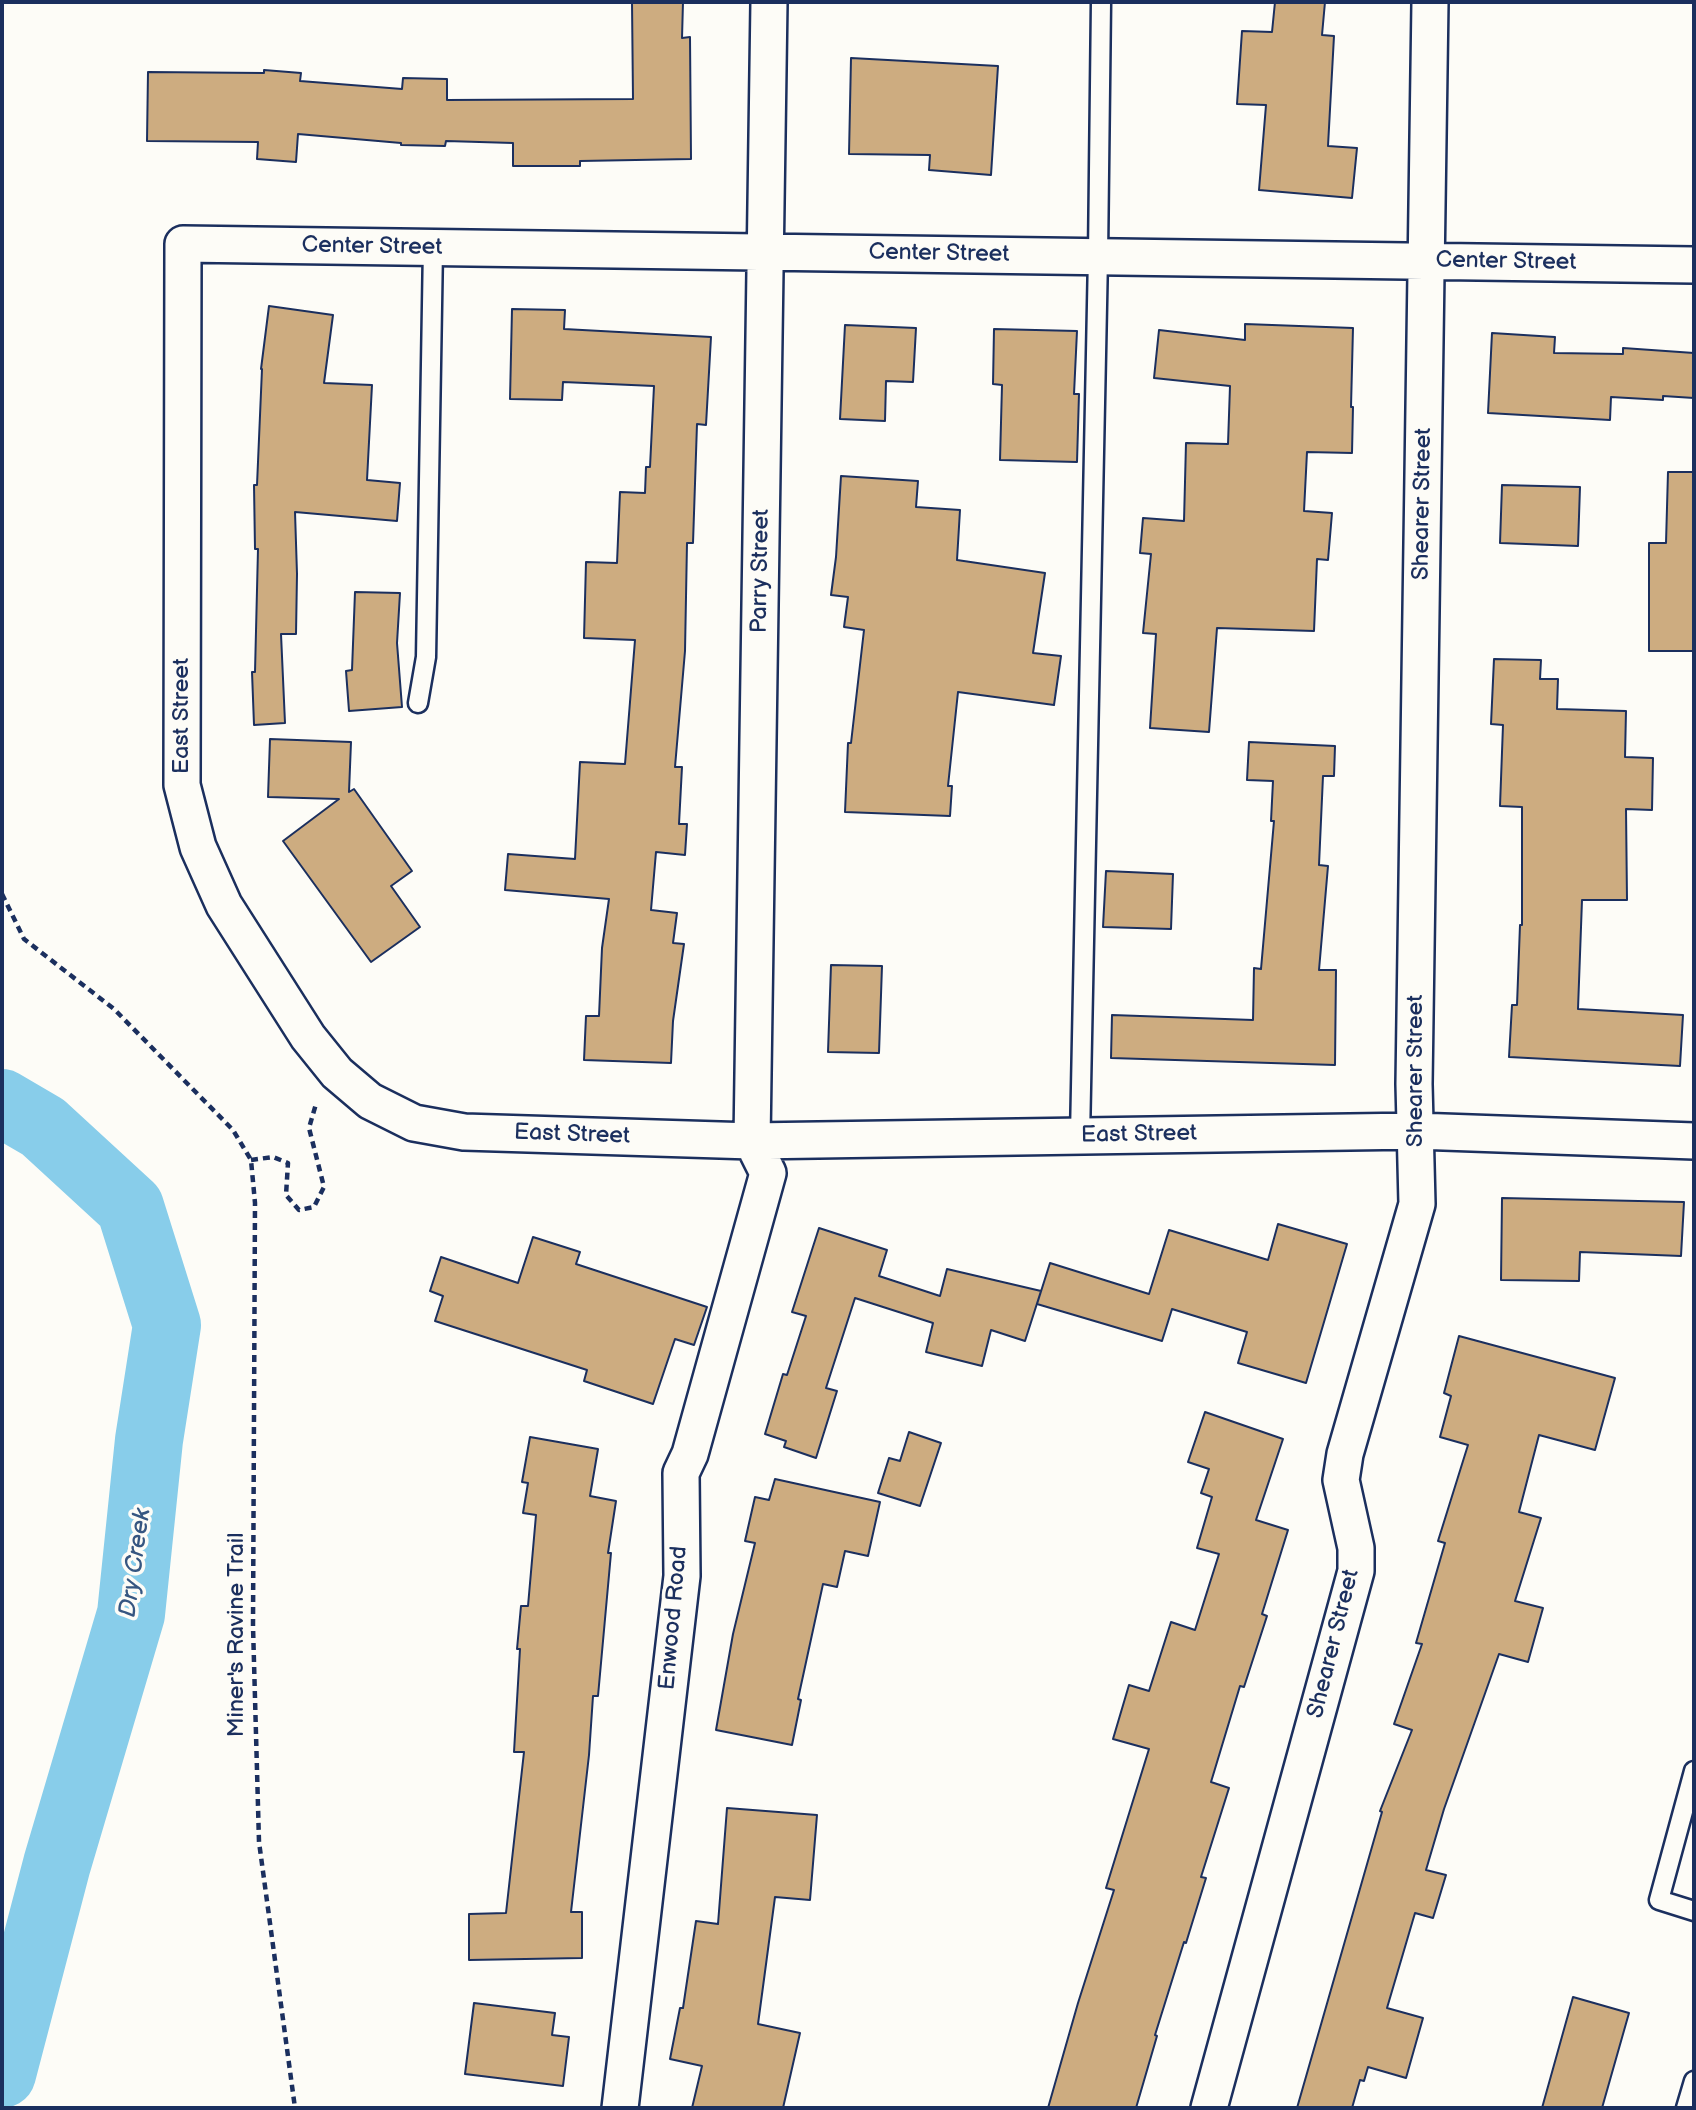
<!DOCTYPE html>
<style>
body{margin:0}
#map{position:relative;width:1696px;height:2110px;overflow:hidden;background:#fdfcf7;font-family:"Balsamiq Sans",sans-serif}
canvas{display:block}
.frame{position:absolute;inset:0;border:4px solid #1b2f5e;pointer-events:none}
</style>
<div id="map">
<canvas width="1696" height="2110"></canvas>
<div class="frame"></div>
</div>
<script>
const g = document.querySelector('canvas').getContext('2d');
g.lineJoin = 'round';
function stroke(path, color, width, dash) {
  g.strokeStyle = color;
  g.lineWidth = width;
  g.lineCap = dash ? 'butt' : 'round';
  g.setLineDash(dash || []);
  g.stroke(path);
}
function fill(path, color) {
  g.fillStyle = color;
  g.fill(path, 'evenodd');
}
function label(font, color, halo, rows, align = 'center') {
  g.font = font + ' "Balsamiq Sans",sans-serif';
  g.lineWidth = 7;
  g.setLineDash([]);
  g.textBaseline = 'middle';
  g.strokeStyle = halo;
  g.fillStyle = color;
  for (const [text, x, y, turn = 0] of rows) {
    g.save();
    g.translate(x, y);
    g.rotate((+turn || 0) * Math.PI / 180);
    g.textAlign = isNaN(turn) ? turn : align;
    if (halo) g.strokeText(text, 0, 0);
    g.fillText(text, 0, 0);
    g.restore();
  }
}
const river = new Path2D(`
 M 2,1103 L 43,1127 L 130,1207 L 167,1325 L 149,1440 L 131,1614 L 57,1864 L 2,2074`);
const building = new Path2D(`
 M 632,2 L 683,2 L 682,38 L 690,37 L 691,159 L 580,161 L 580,166 L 513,166 L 513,143 L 446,141 L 445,146 L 401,145 L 401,143 L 298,134 L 296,162 L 257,159 L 258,142 L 147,141 L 148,72 L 264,73 L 264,70 L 301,73 L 300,81 L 402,89 L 403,78 L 447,79 L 447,100 L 633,99 Z
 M 1275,2 L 1325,2 L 1322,35 L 1334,36 L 1328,146 L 1357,148 L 1352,198 L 1259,190 L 1266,105 L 1237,104 L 1242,31 L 1272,32 Z
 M 851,58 L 998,66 L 991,175 L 929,170 L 930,155 L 849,154 Z
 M 269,306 L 333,315 L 324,383 L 372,385 L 367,480 L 400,483 L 397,521 L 295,512 L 297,574 L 296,634 L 281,634 L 285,723 L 254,725 L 252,672 L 255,672 L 258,549 L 255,549 L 254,485 L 257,485 L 262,369 L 261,369 Z
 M 512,309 L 565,310 L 564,329 L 711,337 L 706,425 L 697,424 L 693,543 L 687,543 L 685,651 L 675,767 L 682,767 L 679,824 L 687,824 L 685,855 L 656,852 L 651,910 L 677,913 L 673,943 L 684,944 L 673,1021 L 671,1063 L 584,1060 L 586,1016 L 599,1016 L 602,948 L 609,899 L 505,890 L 508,854 L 575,859 L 580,762 L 625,764 L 635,640 L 584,638 L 586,562 L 617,563 L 620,492 L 645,493 L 646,467 L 650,467 L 654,386 L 563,382 L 562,400 L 510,399 Z
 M 1245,324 L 1353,328 L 1351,407 L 1353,407 L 1352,453 L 1307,452 L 1304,511 L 1332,513 L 1328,560 L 1317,559 L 1314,631 L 1217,628 L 1209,732 L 1150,728 L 1156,634 L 1143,633 L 1151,554 L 1140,553 L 1143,518 L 1184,521 L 1186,443 L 1228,444 L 1230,386 L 1154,378 L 1159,330 L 1245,340 Z
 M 845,325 L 916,328 L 913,382 L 886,381 L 885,421 L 840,419 Z
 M 994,329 L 1077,331 L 1074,394 L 1079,394 L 1077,462 L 1000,460 L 1002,385 L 993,384 Z
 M 1492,333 L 1555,337 L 1554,353 L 1623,354 L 1623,348 L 1694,353 L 1694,398 L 1663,396 L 1663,400 L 1611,397 L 1610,420 L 1488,413 Z
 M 1668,472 L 1694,472 L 1694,651 L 1649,651 L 1649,543 L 1666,543 Z
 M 841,476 L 918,481 L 916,507 L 960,510 L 957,560 L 1045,573 L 1033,653 L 1061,656 L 1054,705 L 958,692 L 948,786 L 952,786 L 950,816 L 845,812 L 848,743 L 851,743 L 864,630 L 844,627 L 848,597 L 831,595 L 836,557 Z
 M 1502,485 L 1580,487 L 1578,546 L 1500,543 Z
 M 355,592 L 400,593 L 397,643 L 402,707 L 349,711 L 346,671 L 352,670 Z
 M 1494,659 L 1541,660 L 1540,679 L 1558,679 L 1557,709 L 1626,711 L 1625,757 L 1653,758 L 1652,810 L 1626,809 L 1627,900 L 1582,900 L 1578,1009 L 1683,1015 L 1680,1066 L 1509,1057 L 1512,1005 L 1517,1005 L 1520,925 L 1522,925 L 1522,807 L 1500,806 L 1503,725 L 1491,724 Z
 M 270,739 L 351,742 L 349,792 L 354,789 L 412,871 L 391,886 L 420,927 L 371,962 L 283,841 L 339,799 L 268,797 Z
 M 1249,742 L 1335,746 L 1334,776 L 1323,776 L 1319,865 L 1328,866 L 1319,970 L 1336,970 L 1335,1065 L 1111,1058 L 1112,1015 L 1253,1020 L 1254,968 L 1261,969 L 1274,821 L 1271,821 L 1273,781 L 1247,780 Z
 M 1106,871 L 1173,874 L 1171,929 L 1103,927 Z
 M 831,965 L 882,966 L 879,1053 L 828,1052 Z
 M 1502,1198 L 1684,1202 L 1681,1256 L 1580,1252 L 1579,1281 L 1501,1280 Z
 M 1278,1224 L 1347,1244 L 1306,1383 L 1238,1363 L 1247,1332 L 1172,1309 L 1162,1341 L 1037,1304 L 1050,1263 L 1149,1294 L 1169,1230 L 1268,1260 Z
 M 819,1228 L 887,1250 L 879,1276 L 940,1296 L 947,1269 L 1041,1291 L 1025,1341 L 991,1330 L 982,1366 L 926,1352 L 933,1323 L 855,1298 L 826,1388 L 837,1391 L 816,1458 L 784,1447 L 786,1441 L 765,1434 L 783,1374 L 787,1375 L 806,1316 L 792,1312 Z
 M 533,1237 L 580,1252 L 576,1264 L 707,1307 L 694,1345 L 675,1339 L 653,1404 L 584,1381 L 587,1370 L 435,1321 L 443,1296 L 430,1291 L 441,1257 L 518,1283 Z
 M 1459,1336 L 1615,1378 L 1595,1450 L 1539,1435 L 1519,1512 L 1541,1518 L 1515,1601 L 1543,1608 L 1528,1662 L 1499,1654 L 1444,1809 L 1426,1870 L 1446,1875 L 1433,1918 L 1415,1913 L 1387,2008 L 1423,2018 L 1406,2078 L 1368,2067 L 1364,2081 L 1360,2080 L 1352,2108 L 1297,2108 L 1382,1812 L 1380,1811 L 1412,1730 L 1394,1724 L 1422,1644 L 1416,1643 L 1445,1543 L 1438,1541 L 1468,1445 L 1440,1437 L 1451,1396 L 1444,1393 Z
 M 1205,1412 L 1283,1439 L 1256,1520 L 1288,1530 L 1262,1614 L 1267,1616 L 1244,1687 L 1240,1686 L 1211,1782 L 1229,1788 L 1201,1877 L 1206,1878 L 1186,1943 L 1184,1942 L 1155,2035 L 1157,2036 L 1136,2108 L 1048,2108 L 1078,2003 L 1114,1890 L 1106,1888 L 1149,1749 L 1113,1739 L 1129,1685 L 1149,1691 L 1171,1622 L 1195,1630 L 1219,1554 L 1197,1548 L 1212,1497 L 1201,1493 L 1209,1469 L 1188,1462 Z
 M 909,1432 L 941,1443 L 920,1506 L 878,1493 L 889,1458 L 900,1461 Z
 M 530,1437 L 598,1449 L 590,1496 L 616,1501 L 608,1553 L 611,1553 L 598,1696 L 593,1696 L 589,1755 L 571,1912 L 582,1912 L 582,1958 L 469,1960 L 469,1914 L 506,1913 L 524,1752 L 514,1752 L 520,1649 L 517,1649 L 521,1606 L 528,1606 L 536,1515 L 523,1513 L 528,1483 L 522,1482 Z
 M 775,1479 L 880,1502 L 868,1556 L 845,1551 L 837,1587 L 823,1584 L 798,1699 L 801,1700 L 792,1745 L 716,1730 L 733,1634 L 755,1543 L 745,1541 L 755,1497 L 769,1500 Z
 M 727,1808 L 817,1815 L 810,1900 L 775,1897 L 758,2024 L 800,2033 L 783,2108 L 692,2108 L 702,2066 L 670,2059 L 680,2008 L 683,2008 L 696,1921 L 718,1924 Z
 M 1573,1997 L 1629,2013 L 1602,2108 L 1542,2108 Z
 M 474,2003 L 555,2013 L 552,2035 L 569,2037 L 563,2086 L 465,2074 Z`);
const path = new Path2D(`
 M 2,894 L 24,939 L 114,1009 L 233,1130 L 251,1160 L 255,1203 L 253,1626 L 259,1842 L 295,2108
 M 251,1160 L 273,1157 L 288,1163 L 286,1195 L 299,1210 L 314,1207 L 324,1187 L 309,1128 L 316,1104`);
const service = new Path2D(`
 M 418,703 L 426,657 L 433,247
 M 1080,1136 L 1098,256 L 1101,2
 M 1694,1771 L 1659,1900 L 1694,1911
 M 1686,2108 L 1694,2081`);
const minor = new Path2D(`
 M 1694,265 L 183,244 L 182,785 L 198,847 L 224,905 L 308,1037 L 337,1073 L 370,1101 L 414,1123 L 464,1132 L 752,1141 L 1416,1131 L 1694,1141
 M 620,2108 L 682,1576 L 681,1473 L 690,1454 L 768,1173 L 752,1141 L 769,2
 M 1209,2108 L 1356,1571 L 1356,1548 L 1341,1480 L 1345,1454 L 1417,1204 L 1414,1084 L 1430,2`);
const streetNames = [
 ["Center Street",372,247,1],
 ["Center Street",939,254,1],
 ["Center Street",1506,262,1],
 ["Shearer Street",1423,504,-89],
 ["Parry Street",761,571,-89],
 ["East Street",182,716,-90],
 ["Shearer Street",1416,1071,-90],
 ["East Street",572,1135,2],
 ["East Street",1139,1135,-1],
 ["Enwood Road",674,1618,-85],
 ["Miner's Ravine Trail",237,1635,-90],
 ["Shearer Street",1334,1644,-76]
];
const waterNames = [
 ["Dry Creek",136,1563,-82]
];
stroke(river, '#88cdea', 68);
fill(building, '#cdac80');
stroke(building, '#1b2f5e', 2);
stroke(service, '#1b2f5e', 23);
stroke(minor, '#1b2f5e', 40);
stroke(path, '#1b2f5e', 4.5, [7, 5]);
stroke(service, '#fdfcf7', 18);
stroke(minor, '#fdfcf7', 35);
label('23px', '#1b2f5e', '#fdfcf7', streetNames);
label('italic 24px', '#365681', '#fdfcf7', waterNames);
</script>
